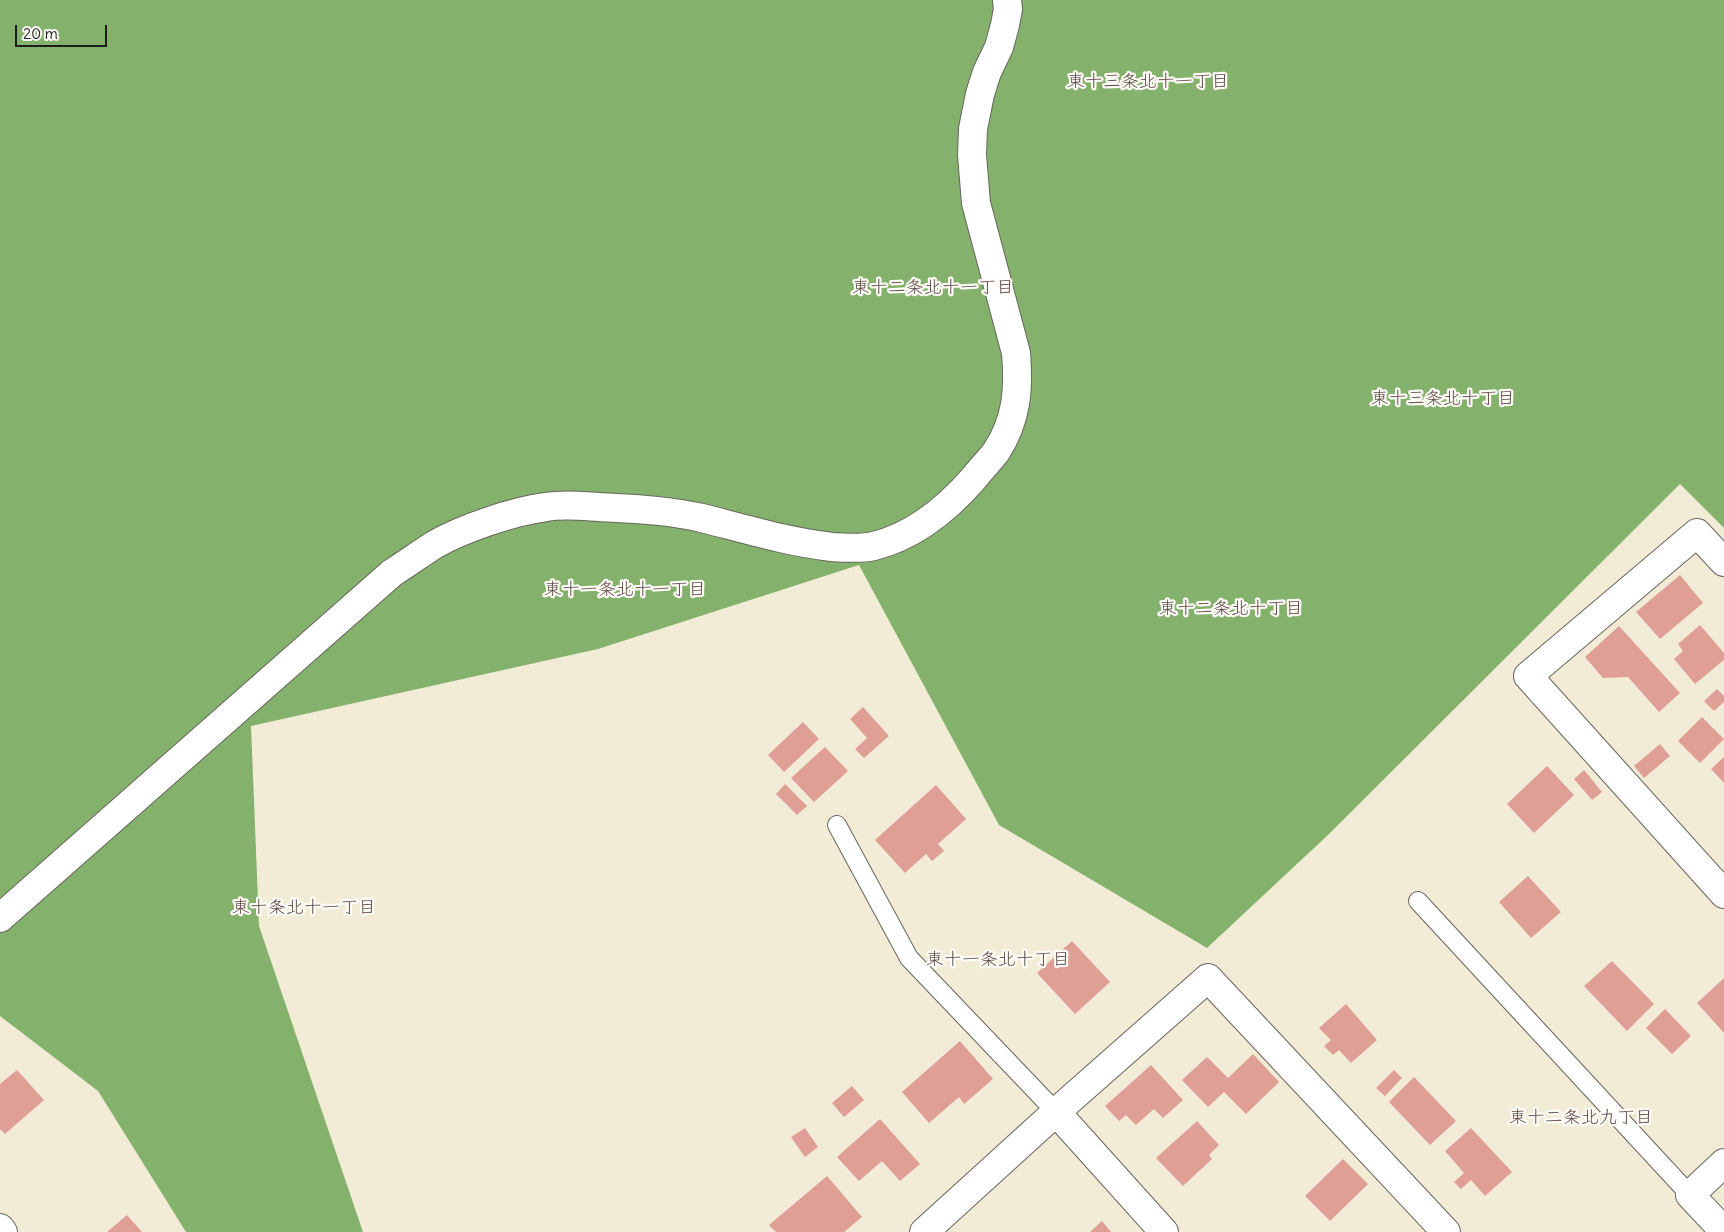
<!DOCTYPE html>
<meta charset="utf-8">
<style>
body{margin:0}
#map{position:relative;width:1724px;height:1232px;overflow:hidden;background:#f2ecd7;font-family:Delius,sans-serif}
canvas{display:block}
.scale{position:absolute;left:15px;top:25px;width:92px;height:22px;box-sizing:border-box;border:2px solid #1c1c1c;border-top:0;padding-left:6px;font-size:15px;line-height:18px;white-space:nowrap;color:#1c1c1c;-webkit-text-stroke:4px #fdfcf7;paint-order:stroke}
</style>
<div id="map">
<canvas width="1724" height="1232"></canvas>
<div class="scale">20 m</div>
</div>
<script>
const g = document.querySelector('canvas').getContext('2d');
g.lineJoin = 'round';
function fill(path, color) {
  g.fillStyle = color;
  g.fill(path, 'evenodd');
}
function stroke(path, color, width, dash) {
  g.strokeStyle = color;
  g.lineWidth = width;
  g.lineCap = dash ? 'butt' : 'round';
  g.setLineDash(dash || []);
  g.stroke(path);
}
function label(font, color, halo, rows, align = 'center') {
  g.font = font + ' Delius,"Klee One",sans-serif';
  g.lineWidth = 4.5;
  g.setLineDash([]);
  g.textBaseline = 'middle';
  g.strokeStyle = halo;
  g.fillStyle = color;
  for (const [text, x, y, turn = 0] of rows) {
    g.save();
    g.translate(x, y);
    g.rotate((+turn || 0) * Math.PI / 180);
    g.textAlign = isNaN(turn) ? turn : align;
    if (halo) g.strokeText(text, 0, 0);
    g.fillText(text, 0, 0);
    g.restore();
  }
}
const forest = new Path2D(`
 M 0,0 L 1724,0 L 1724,528 L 1680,484 L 1328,835 L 1207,948 L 999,825 L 859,565 L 598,649 L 251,726 L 259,926 L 363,1232 L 186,1232 L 98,1091 L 0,1016 Z`);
const building = new Path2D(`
 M 1680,575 L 1703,603 L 1660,639 L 1636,612 Z
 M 1700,625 L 1724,653 L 1724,660 L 1695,684 L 1674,659 L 1683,651 L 1678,644 Z
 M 1619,626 L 1680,693 L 1659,712 L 1628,677 L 1603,678 L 1585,657 Z
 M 1717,689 L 1724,696 L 1724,702 L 1714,711 L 1704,701 Z
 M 863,707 L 889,736 L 864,758 L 855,749 L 867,738 L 850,719 Z
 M 1702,717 L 1724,739 L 1700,763 L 1678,741 Z
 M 803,722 L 819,739 L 784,772 L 768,755 Z
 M 1660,744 L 1670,756 L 1644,778 L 1634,766 Z
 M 825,747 L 848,771 L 814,802 L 791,778 Z
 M 1724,757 L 1724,783 L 1711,769 Z
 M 1547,766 L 1574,795 L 1534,833 L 1507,804 Z
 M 1584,770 L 1602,792 L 1592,800 L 1574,779 Z
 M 785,784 L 807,806 L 797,815 L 776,794 Z
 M 936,785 L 966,819 L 938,844 L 944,851 L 932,861 L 926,854 L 905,873 L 875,840 Z
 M 1528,876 L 1561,912 L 1531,938 L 1499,902 Z
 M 1072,941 L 1110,982 L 1075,1014 L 1037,973 Z
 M 1612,961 L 1654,1004 L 1627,1031 L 1584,986 Z
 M 1724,978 L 1724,1033 L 1697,1003 Z
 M 1346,1004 L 1377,1040 L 1351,1063 L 1339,1050 L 1333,1055 L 1324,1046 L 1331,1040 L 1319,1028 Z
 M 1665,1009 L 1691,1036 L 1672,1054 L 1646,1028 Z
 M 960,1041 L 993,1079 L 964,1104 L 959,1097 L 929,1123 L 902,1092 Z
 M 1253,1054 L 1279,1082 L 1246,1114 L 1224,1092 L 1208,1107 L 1182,1080 L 1207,1057 L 1228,1078 Z
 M 1151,1065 L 1183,1100 L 1163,1118 L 1154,1109 L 1136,1125 L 1126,1115 L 1119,1121 L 1105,1106 Z
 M 17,1070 L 44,1100 L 5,1134 L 0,1129 L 0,1084 Z
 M 1394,1070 L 1402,1078 L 1385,1096 L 1376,1088 Z
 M 1414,1077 L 1456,1121 L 1430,1145 L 1389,1102 Z
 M 852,1086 L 864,1100 L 844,1117 L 832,1103 Z
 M 880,1119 L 920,1164 L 900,1181 L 882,1161 L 859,1181 L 837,1157 Z
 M 1197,1121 L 1219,1145 L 1209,1155 L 1212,1159 L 1183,1186 L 1156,1158 Z
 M 805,1128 L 818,1147 L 805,1157 L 791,1137 Z
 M 1471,1128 L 1512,1172 L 1485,1196 L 1471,1180 L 1461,1189 L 1454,1182 L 1464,1173 L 1445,1151 Z
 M 1343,1159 L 1368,1184 L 1330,1221 L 1305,1196 Z
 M 827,1176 L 862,1217 L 844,1232 L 776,1232 L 769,1225 Z
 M 127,1215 L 142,1232 L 107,1232 Z
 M 1102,1221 L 1111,1232 L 1090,1232 Z`);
const service = new Path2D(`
 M 837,825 L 909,958 L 1056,1112
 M 1418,901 L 1690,1195`);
const minor = new Path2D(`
 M 1724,562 L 1697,533 L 1528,676 L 1724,894
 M 0,918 L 392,573 C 406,564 420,554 434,545 C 461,529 514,511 546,507 C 563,504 582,506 599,507 C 633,509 668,510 702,518 C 745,529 788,542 832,547 C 846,548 861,549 874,546 C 914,536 947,509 974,478 C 981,469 989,461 996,452 C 1017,420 1019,389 1016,353 L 976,203 L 972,155 L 973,129 L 980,94 L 987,72 L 999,47 L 1005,25 L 1008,9 L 1007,0
 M 1056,1112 L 1164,1232
 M 1724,1163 L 1690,1195 L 1724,1231
 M 0,1228 L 3,1232
 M 924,1232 L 1056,1112 L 1208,978 L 1446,1232`);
const neighbourhoodNames = [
 ["東十三条北十一丁目",1148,82],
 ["東十二条北十一丁目",933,288],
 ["東十三条北十丁目",1443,399],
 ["東十一条北十一丁目",625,590],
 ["東十二条北十丁目",1231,609],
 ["東十条北十一丁目",304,908],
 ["東十一条北十丁目",998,960],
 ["東十二条北九丁目",1581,1118]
];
fill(forest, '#84b26c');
fill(building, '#df9e96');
stroke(service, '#67655d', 20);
stroke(minor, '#67655d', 30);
stroke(service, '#fff', 18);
stroke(minor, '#fff', 28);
label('18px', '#604a47', '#fdfcf7', neighbourhoodNames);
</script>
